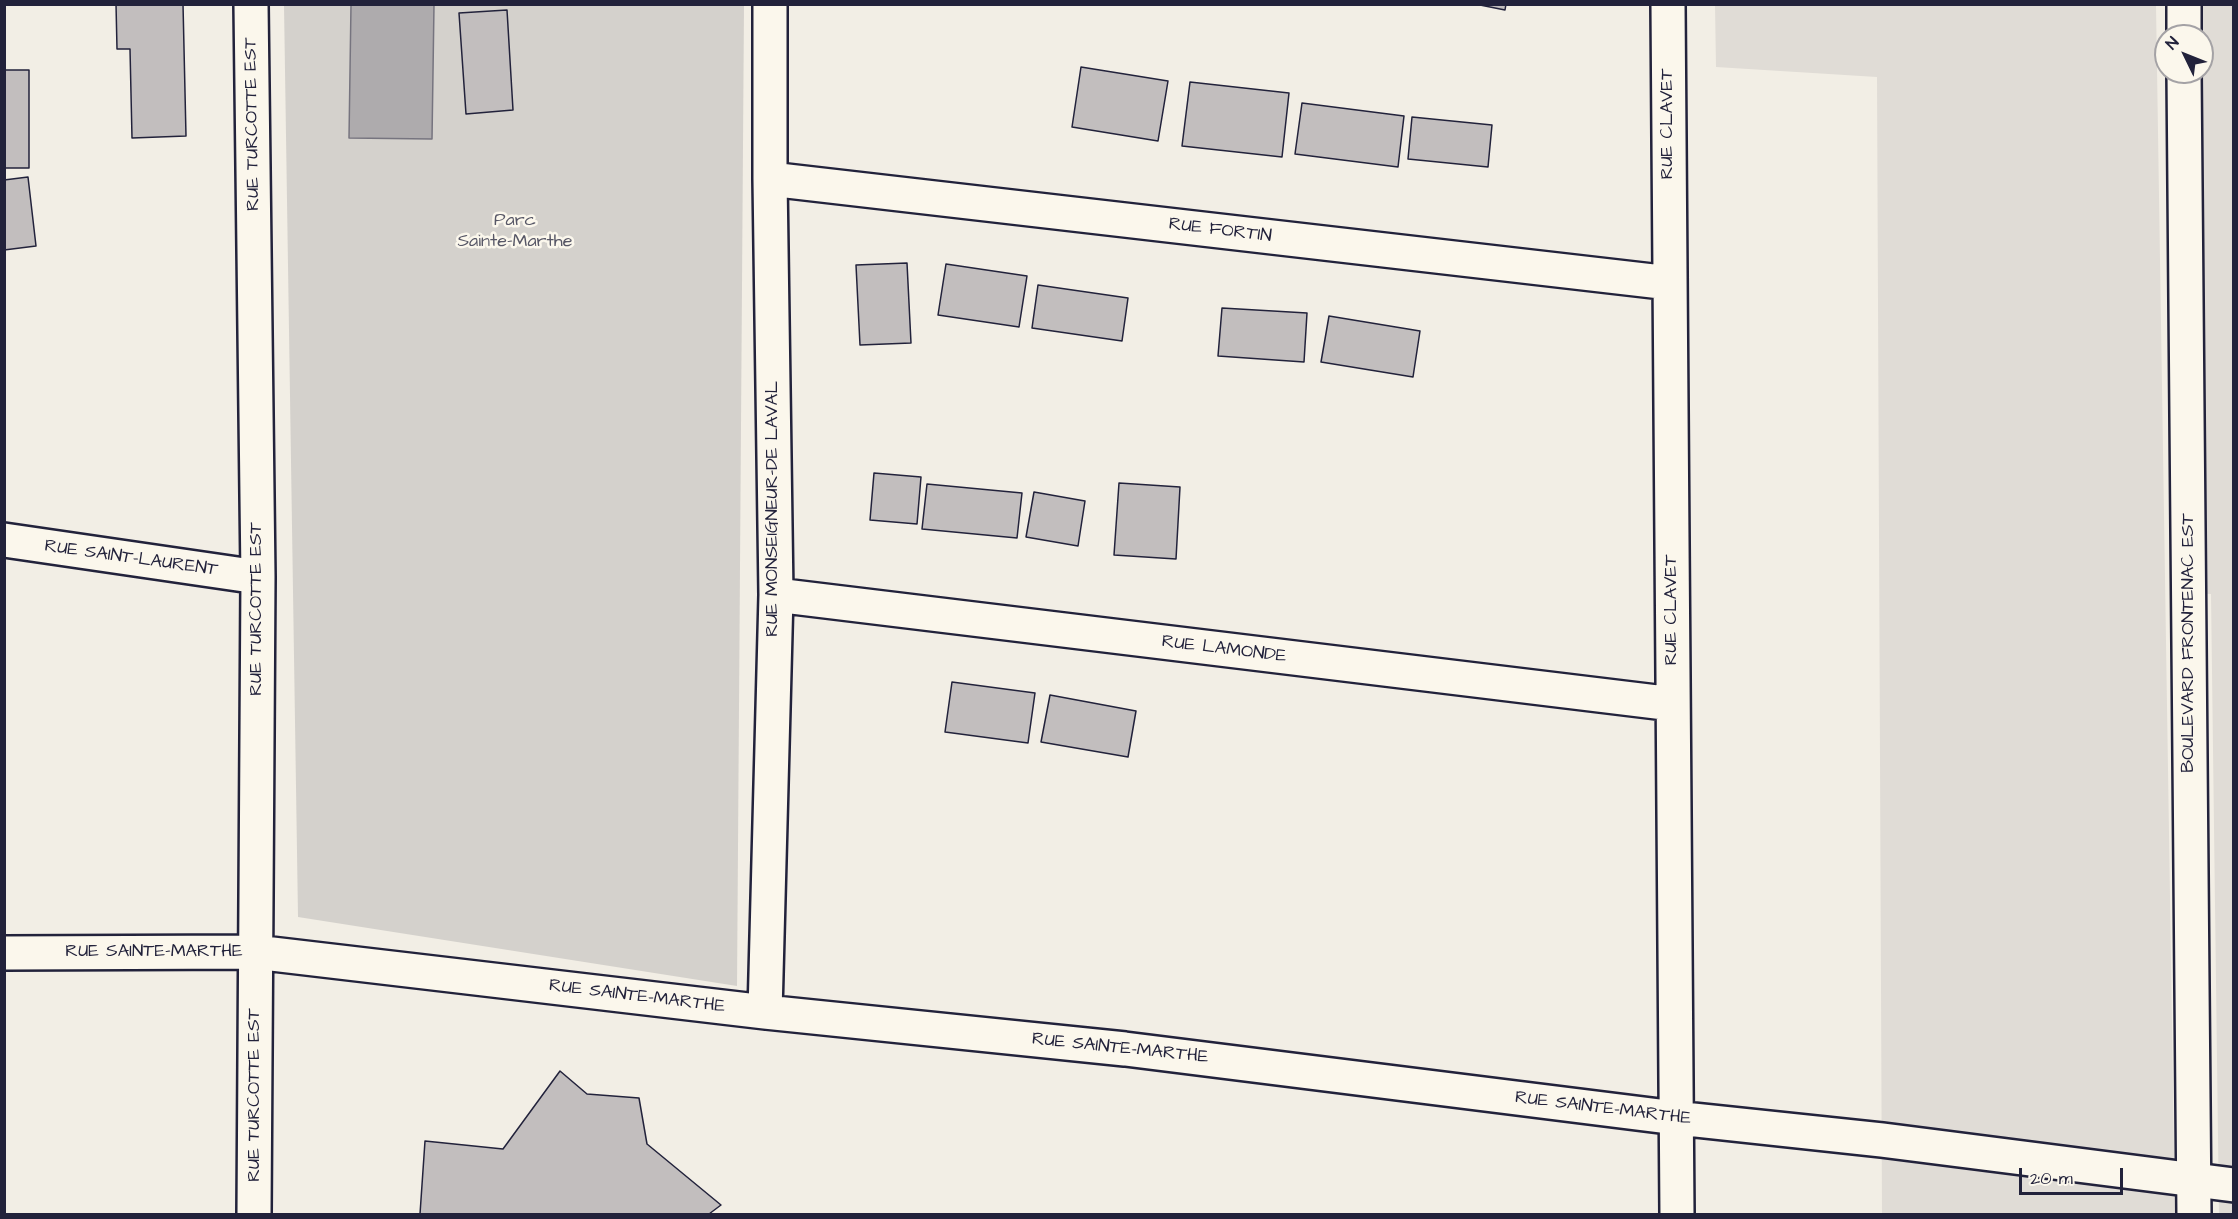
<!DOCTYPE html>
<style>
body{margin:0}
#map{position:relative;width:2238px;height:1219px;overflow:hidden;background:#f2eee5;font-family:"Architects Daughter",sans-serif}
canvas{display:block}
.frame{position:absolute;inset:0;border:6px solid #22223b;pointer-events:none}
.north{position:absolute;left:2154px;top:24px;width:60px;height:60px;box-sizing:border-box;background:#fbf7ec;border:2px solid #a4a2a5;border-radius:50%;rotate:313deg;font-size:16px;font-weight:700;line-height:24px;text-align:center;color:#22223b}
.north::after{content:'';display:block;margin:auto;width:21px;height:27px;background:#22223b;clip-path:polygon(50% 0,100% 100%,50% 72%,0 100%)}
.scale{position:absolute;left:2019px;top:1168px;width:104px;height:27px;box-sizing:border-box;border:3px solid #22223b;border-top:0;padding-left:8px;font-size:18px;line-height:21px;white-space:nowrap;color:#22223b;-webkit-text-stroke:4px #fbf7ec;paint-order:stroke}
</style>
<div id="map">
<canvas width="2238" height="1219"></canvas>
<div class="frame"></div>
<div class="north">N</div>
<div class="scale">20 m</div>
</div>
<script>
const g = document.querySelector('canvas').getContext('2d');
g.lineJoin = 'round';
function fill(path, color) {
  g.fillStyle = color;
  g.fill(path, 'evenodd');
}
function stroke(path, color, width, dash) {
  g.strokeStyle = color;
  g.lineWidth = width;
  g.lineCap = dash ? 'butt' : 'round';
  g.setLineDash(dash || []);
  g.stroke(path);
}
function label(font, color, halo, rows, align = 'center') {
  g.font = font + ' "Architects Daughter",sans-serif';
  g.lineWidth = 5;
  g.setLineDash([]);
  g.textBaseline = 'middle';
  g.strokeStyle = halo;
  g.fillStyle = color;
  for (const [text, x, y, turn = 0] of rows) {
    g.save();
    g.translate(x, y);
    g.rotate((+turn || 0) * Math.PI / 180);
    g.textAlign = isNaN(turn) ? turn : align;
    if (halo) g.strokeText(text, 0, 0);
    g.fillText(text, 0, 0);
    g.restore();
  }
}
const built = new Path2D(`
 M 1715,5 L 2156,5 L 2175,1214 L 1882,1214 L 1877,77 L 1716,67 Z
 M 2184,5 L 2234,5 L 2233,1214 L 2219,1214 L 2211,594 L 2188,593 L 2184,72 L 2202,72 L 2202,36 L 2184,36 Z`);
const green = new Path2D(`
 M 284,5 L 744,5 L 737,986 L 298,917 Z`);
const water = new Path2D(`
 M 351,5 L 434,5 L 432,139 L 349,138 Z`);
const building = new Path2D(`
 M 116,4 L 183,4 L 186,136 L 132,138 L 130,49 L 117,49 Z
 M 1475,4 L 1506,4 L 1505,10 Z
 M 507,10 L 513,110 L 466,114 L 459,13 Z
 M 1081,67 L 1168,81 L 1158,141 L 1072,127 Z
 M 4,70 L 29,70 L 29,168 L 4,168 Z
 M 1190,82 L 1289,93 L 1282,157 L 1182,146 Z
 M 1302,103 L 1404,116 L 1398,167 L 1295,154 Z
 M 1412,117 L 1492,125 L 1488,167 L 1408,159 Z
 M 28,177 L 36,246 L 4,250 L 4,180 Z
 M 907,263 L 911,343 L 860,345 L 856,265 Z
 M 946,264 L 1027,276 L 1019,327 L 938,315 Z
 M 1038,285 L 1128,298 L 1122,341 L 1032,328 Z
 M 1222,308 L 1307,313 L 1304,362 L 1218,356 Z
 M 1329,316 L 1420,331 L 1413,377 L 1321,362 Z
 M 874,473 L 921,477 L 917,524 L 870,520 Z
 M 1119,483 L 1180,487 L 1176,559 L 1114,555 Z
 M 927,484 L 1022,493 L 1017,538 L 922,529 Z
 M 1034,492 L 1085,501 L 1078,546 L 1026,537 Z
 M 952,682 L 1035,693 L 1028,743 L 945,732 Z
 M 1050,695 L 1136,711 L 1128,757 L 1041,742 Z
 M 560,1071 L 587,1094 L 639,1098 L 647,1144 L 721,1205 L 709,1214 L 420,1214 L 425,1141 L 503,1149 Z`);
const minor = new Path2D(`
 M 251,4 L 258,577 L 254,1214
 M 1668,4 L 1677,1214
 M 770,179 L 1670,283
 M 4,540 L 258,577
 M 776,595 L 1673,704
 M 4,953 L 255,952 L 765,1012 L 1125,1049 L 1676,1118 L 1882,1140 L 2234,1185
 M 765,1012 L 776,595 L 770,179 L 770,4`);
const major = new Path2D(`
 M 2184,4 L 2184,36
 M 2184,72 L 2194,1214`);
const streetNames = [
 ["RUE TURCOTTE EST",253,124,-91],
 ["RUE CLAVET",1668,124,-90],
 ["RUE FORTIN",1220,231,7],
 ["RUE MONSEIGNEUR-DE LAVAL",773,509,-90],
 ["RUE SAINT-LAURENT",131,559,8],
 ["RUE TURCOTTE EST",257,609,-90],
 ["RUE CLAVET",1672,610,-90],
 ["BOULEVARD FRONTENAC EST",2189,643,-90],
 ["RUE LAMONDE",1224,650,7],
 ["RUE SAINTE-MARTHE",154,952],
 ["RUE SAINTE-MARTHE",637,997,7],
 ["RUE SAINTE-MARTHE",1120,1049,6],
 ["RUE TURCOTTE EST",255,1095,-90],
 ["RUE SAINTE-MARTHE",1603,1109,7]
];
const parkNames = [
 ["Parc",515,221],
 ["Sainte-Marthe",515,242]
];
fill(built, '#e0dcd6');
fill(green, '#d4d1cc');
fill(water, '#aeabad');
stroke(water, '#76747f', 1.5);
fill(building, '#c2bebe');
stroke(building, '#22223b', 1.5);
stroke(minor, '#22223b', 38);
stroke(major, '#22223b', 38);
stroke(minor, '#fbf7ec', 33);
stroke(major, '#fbf7ec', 33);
label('18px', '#22223b', '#fbf7ec', streetNames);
label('18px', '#575766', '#fbf7ec', parkNames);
</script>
